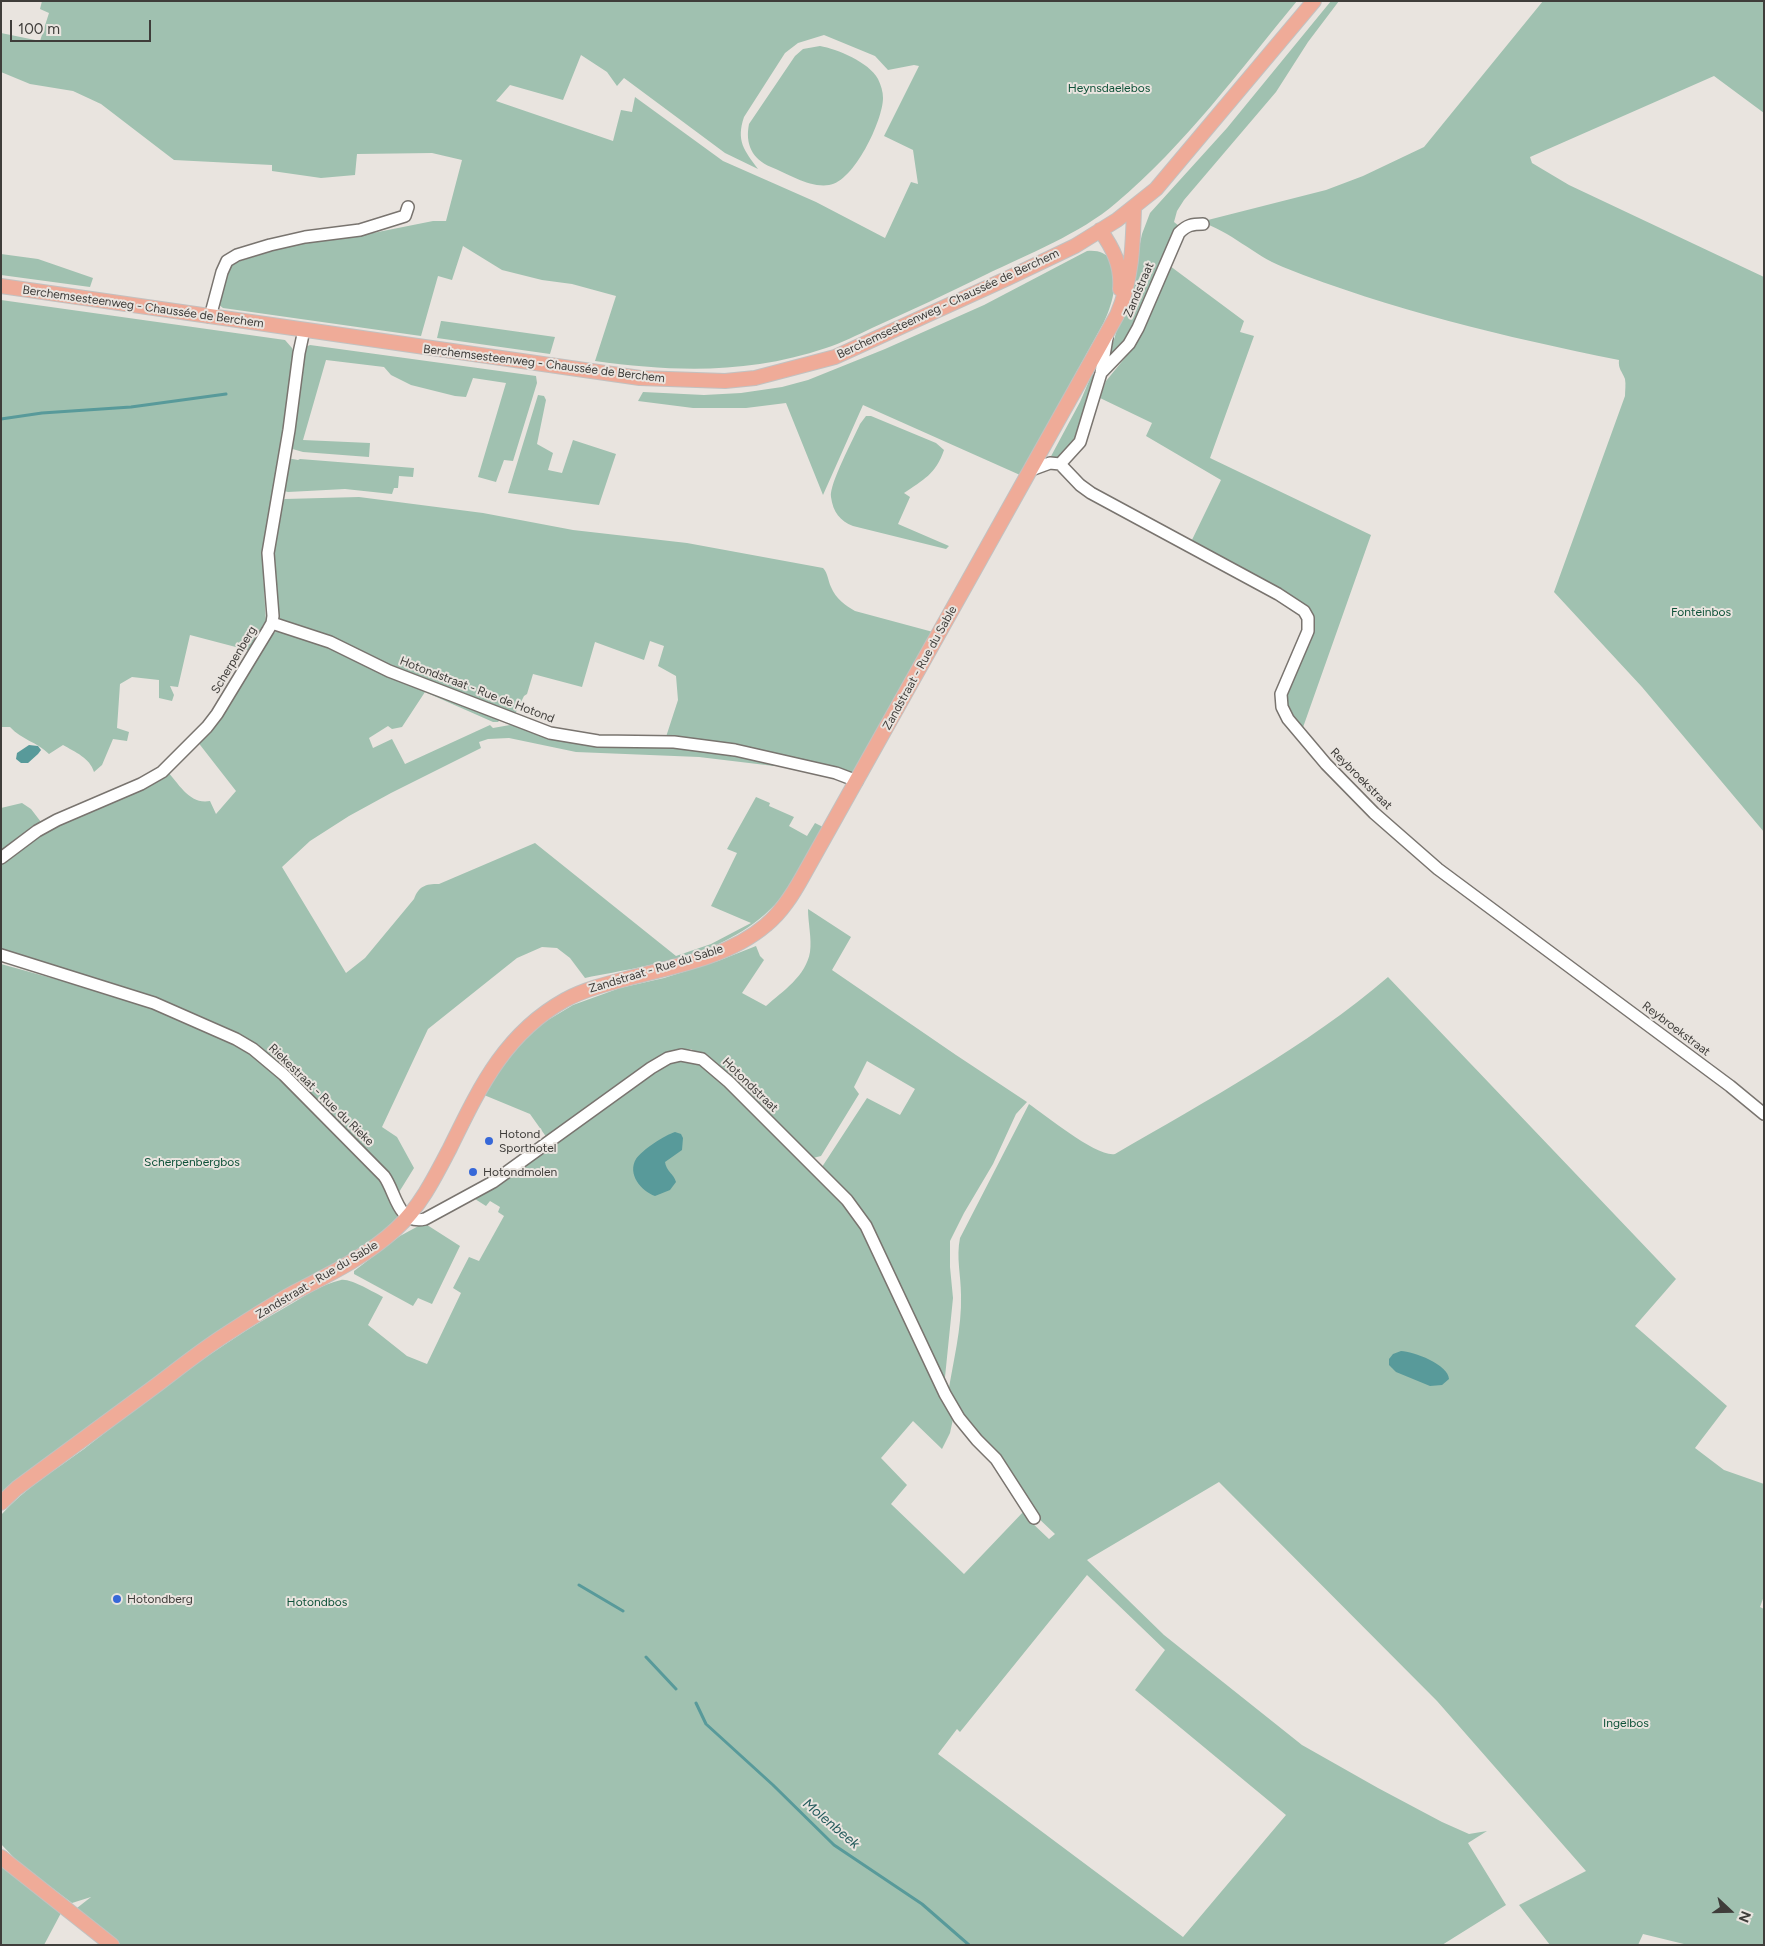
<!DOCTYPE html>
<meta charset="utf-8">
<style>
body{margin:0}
#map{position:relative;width:1765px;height:1946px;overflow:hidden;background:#e9e4df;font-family:Figtree,sans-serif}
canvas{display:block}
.frame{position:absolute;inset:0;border:2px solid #3f3d3a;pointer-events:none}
.north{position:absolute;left:1705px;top:1886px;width:50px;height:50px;-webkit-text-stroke:4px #e9e4df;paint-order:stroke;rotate:111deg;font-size:14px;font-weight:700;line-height:20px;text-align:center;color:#3f3d3a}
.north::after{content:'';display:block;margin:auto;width:18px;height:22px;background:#3f3d3a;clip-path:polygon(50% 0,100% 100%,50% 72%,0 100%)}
.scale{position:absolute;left:10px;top:20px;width:141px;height:22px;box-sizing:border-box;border:2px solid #3f3d3a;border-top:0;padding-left:6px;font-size:15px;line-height:18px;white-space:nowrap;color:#3f3d3a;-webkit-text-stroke:4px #e9e4df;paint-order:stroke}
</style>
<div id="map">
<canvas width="1765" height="1946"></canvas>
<div class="frame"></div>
<div class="north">N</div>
<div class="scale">100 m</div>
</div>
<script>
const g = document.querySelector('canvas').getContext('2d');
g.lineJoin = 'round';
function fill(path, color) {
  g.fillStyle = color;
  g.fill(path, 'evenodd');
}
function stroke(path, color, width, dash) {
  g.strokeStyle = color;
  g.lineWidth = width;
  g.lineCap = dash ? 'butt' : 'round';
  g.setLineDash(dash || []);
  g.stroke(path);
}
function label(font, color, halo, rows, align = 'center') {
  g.font = font + ' Figtree,sans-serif';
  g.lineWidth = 4;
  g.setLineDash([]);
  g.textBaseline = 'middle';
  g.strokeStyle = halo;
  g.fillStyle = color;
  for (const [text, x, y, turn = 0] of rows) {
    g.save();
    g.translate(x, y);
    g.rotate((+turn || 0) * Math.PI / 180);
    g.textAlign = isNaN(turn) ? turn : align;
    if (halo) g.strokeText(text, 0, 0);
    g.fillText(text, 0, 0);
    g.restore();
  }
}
const green = new Path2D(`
 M 42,1 L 1297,1 C 1240,70 1185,145 1116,203 C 1080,234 1028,254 985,275 C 948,293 910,311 872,328 C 857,335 842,343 826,348 C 749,374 675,372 595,361 L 616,296 L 572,284 L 542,280 L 502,270 L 463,246 L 452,280 L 438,276 L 421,336 L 223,308 L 218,304 L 228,269 L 234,263 L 291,245 L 373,233 L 433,221 L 446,221 L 462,160 L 432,153 L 357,154 L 355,175 L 321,178 L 272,171 L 272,165 L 174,160 L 101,104 L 73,91 L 30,84 L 1,72 L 1,33 L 40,41 L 49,13 L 40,9 ZM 824,35 L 875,56 L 888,70 L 914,65 L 919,66 L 884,136 L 913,150 L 918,184 L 911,182 L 885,238 L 816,202 L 723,161 L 635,97 L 632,112 L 621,110 L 613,141 L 496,101 L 510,85 L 563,100 L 581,55 L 607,72 L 617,86 L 624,78 L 725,153 L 758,169 C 744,150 736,141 744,117 L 785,53 L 798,43 Z
 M 1331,1 L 1339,1 L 1308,42 L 1276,92 L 1184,200 L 1177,211 L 1174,222 L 1179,226 L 1134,331 L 1113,358 L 1109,356 L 1133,277 L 1142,234 L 1150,213 L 1227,128 Z
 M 1543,1 L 1764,1 L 1764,113 L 1714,76 L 1530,157 L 1532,163 L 1569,185 L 1764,277 L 1764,832 L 1642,687 L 1554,592 L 1625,396 C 1625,390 1626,385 1625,379 C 1622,371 1618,369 1619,360 C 1505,337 1391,310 1283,267 C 1253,255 1231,231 1200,222 L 1326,190 L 1363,176 L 1424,147 Z
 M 820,46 C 837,49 869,62 878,79 C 881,85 883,92 883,98 C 883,120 854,182 829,185 C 810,188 788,174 771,167 C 752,159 745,144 749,124 L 795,56 L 803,49 Z
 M 1087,251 C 1128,247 1115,301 1104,322 L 1020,475 L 863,405 L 823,495 L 786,403 L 746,408 L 693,408 L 638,401 L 643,392 L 704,395 L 741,393 L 782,387 L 808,380 L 885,349 L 984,305 Z
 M 1,254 L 38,259 L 93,278 L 90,287 L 1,275 Z
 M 1170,266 L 1244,321 L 1240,332 L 1254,336 L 1210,458 L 1371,535 L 1301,733 L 1284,701 L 1312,622 L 1190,544 L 1221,480 L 1146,436 L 1152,423 L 1100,398 L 1106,381 L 1133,348 Z
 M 1,300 L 285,340 L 292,348 L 294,354 L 284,443 L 264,555 L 263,569 L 266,624 L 251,651 L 190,635 L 178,687 L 170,686 L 174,695 L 172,701 L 159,698 L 159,680 L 132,677 L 120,684 L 117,728 L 129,732 L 127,741 L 113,739 L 102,765 L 94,772 C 90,758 75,752 63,745 L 49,754 C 37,742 22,740 10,727 L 1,727 Z
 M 441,321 L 442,321 L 555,337 L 550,354 L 437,338 Z
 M 310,345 L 536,376 L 537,383 L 513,461 L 504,460 L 496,482 L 478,477 L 506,383 L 473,378 L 466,397 L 455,396 L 411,385 L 391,375 L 384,367 L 326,360 L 303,440 L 370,443 L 369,457 L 303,452 L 289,448 L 305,347 Z
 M 1092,374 L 1095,376 L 1078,442 L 1060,460 L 1049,460 L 1080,402 Z
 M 538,395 L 544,396 L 546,400 L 537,444 L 553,453 L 548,470 L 562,473 L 573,440 L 616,454 L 599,505 L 508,493 Z
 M 866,416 L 871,416 L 936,443 L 944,450 C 936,474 923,480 904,493 L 910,497 L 898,524 L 949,546 L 946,549 L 853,526 C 840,521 833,512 831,497 C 829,484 854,438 860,424 Z
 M 287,458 L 298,460 L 300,459 L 414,468 L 413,477 L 399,476 L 398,488 L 394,488 L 392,494 L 345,489 L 288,492 L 284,491 L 282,486 Z
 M 359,497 L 483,513 L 573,530 L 687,543 L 823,568 C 828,573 828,581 831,587 C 836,599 845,605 855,611 L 933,632 L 852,775 L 665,740 L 678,700 L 676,676 L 658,666 L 664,646 L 650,641 L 644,660 L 595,642 L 582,687 L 533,674 L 527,694 L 524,696 L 513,718 L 502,717 L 498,722 L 493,722 L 425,692 L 402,727 L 392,729 L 388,726 L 369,738 L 373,748 L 392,739 L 405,764 L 490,725 L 493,728 L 510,725 L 659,745 L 776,763 L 774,766 L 699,757 L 576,752 L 509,738 L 488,739 L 479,742 L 481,748 L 391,793 L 349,816 L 310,841 L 282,867 L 346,973 L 365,958 L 414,899 C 419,886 425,884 439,884 L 535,843 L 676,956 L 711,944 L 751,923 L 711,906 L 737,853 L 727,849 L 756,797 L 770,803 L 769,806 L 794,817 L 789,826 L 807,836 L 815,823 L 823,827 C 811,849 800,874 785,893 C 735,956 658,963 585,978 L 570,958 L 557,948 L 542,947 L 517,958 L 428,1029 L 382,1127 L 397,1137 L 414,1168 L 396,1197 L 404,1212 L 378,1236 L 348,1257 L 316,1274 L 89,1427 L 1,1493 L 1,964 L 113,995 L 32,963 L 33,958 L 1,953 L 1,862 L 47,828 L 97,806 L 137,792 L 154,782 L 167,771 C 179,784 190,805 210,801 L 216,814 L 236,791 L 197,741 L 271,634 L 278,631 L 294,629 L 276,618 L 269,562 L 281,501 L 285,499 Z
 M 22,803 L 31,809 L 41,822 L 1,853 L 1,808 Z
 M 808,909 L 851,937 L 832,970 L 956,1055 L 1027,1102 L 1016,1114 L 993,1164 L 964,1213 L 950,1241 L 950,1267 L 953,1298 L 944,1387 L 884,1258 L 820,1170 L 867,1098 L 900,1115 L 915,1089 L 867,1061 L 854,1087 L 859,1094 L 821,1156 L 809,1159 L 707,1059 L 691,1049 L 678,1053 L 547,1138 L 530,1114 L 484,1095 L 509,1055 L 520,1043 L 538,1026 L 573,1005 L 620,988 L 664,978 L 718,961 L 756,946 L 760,956 L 764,960 L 742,993 L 766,1006 C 783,991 806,976 810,952 C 812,939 808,923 808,909 Z
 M 1388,977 L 1676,1279 L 1635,1326 L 1727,1406 L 1695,1448 L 1724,1470 L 1764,1484 L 1764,1596 L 1760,1607 L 1764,1609 L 1764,1945 L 1688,1945 L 1643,1934 L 1638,1945 L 1550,1945 L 1519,1905 L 1586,1871 L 1437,1701 L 1219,1482 L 1087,1560 L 1164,1635 L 1302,1745 L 1378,1788 L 1442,1822 L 1469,1834 L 1487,1831 L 1468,1843 L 1506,1905 L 1442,1945 L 121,1945 L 77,1908 L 91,1897 L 72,1903 L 19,1863 L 1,1844 L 1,1515 C 25,1488 55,1470 84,1449 C 149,1398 214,1347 286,1307 C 303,1297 322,1284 341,1280 C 350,1278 373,1292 383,1297 L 368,1325 L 407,1356 L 427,1364 L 461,1293 L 453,1288 L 469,1257 L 479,1261 L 504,1216 L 498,1212 L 500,1207 L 490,1201 L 486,1206 L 475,1199 L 649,1073 C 680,1058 683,1053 713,1073 L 844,1205 L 857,1222 L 941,1400 L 953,1419 L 950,1433 L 942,1449 L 913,1421 L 881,1458 L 907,1485 L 891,1504 L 964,1574 L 1025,1510 L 1029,1520 L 1049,1539 L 1055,1534 L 1035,1515 L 948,1394 C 953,1362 962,1328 961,1295 C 961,1275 956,1258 960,1238 L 1029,1104 C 1045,1115 1098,1158 1115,1154 C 1206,1101 1308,1046 1388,977 ZM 1087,1575 L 1165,1650 L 1135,1690 L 1286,1815 L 1183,1937 L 938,1754 L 957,1729 L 960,1732 Z
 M 424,1223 L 460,1246 L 432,1304 L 418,1298 L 413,1306 L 354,1274 L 354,1271 L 400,1236 Z
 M 1,1865 L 61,1913 L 44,1945 L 1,1945 Z`);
const water = new Path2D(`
 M 29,745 L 38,746 L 41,750 L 38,754 L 28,763 L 21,763 L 16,759 L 17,753 Z
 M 675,1132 L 681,1134 L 683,1138 L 682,1150 L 665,1162 C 666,1171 674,1174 676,1182 L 670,1190 L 655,1196 C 641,1191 627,1174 636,1159 C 642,1150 665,1135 675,1132 Z
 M 1401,1351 C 1413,1351 1449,1365 1449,1379 L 1442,1385 L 1430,1386 L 1396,1372 L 1389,1365 L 1389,1359 L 1393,1354 Z`);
const stream = new Path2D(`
 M 1,419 L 42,413 L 131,407 L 226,394
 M 579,1585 L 623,1611
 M 646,1657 L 676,1689
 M 696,1703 L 706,1724 L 773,1785 L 834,1845 L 922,1904 L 969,1945`);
const minor = new Path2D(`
 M 210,317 L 222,272 L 227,261 L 237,255 L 270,245 L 305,237 L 360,230 L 405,216 L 408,207
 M 1101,373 L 1129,344 L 1138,328 L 1179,233 C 1187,225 1192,224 1203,224
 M 1060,464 L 1080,442 L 1101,373 L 1107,338
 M 1031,470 L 1050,463 L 1060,464 L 1080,485 L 1091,493 L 1278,594 L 1304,611 L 1308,618 L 1308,631 L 1281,694 L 1282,707 L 1288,719 L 1326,764 L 1374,813 L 1438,869 L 1730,1086 L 1764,1114
 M 272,623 L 330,642 L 389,671 L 550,733 L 598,741 L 674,742 L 735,750 L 836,773 L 857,781
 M 1,858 L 37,831 L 57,820 L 141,784 L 162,772 L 207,727 L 217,714 L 268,630 L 272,623 L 273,616 L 268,553 L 289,430 L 299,353 L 304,330
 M 1,955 L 154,1003 L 236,1039 L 253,1049 L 284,1075 L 384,1176 C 396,1192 397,1225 425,1219 L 493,1182 L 651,1068 L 668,1058 L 681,1055 L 702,1059 L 729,1082 L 847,1200 L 866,1226 L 945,1394 L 959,1418 L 977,1440 L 996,1459 L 1034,1518`);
const major = new Path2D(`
 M 1100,230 C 1113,248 1122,266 1120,289
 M 1,286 L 640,378 L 725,381 L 755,378 L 835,357 L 1006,279 L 1075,246 L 1117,220 L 1156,189 L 1314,1
 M 1,1503 L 17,1488 C 63,1454 109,1420 154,1387 C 178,1369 200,1351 225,1335 C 248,1320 271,1305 295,1292 C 330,1274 367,1256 396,1229 C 420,1207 435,1177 450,1148 C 479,1089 504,1034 565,1000 C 585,989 610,983 633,977 C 677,966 730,956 766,925 C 782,912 793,894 803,876 L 1117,315 C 1132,281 1133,244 1134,208
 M 1,1857 L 112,1945`);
const markers = [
 [489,1141,5,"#3768d8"],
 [473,1172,5,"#3768d8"],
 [117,1599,5,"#3768d8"]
];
const parkNames = [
 ["Heynsdaelebos",1109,88],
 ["Fonteinbos",1701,612],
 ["Scherpenbergbos",192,1162],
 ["Hotondbos",317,1602],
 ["Ingelbos",1626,1723]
];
const streetNames = [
 ["Zandstraat",1139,290,-67],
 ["Berchemsesteenweg - Chaussée de Berchem",948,304,-25],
 ["Berchemsesteenweg - Chaussée de Berchem",143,307,8],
 ["Berchemsesteenweg - Chaussée de Berchem",544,364,7],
 ["Scherpenberg",234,660,-59],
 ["Zandstraat - Rue du Sable",920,668,-61],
 ["Hotondstraat - Rue de Hotond",477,690,21],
 ["Reybroekstraat",1361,779,45],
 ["Zandstraat - Rue du Sable",656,969,-17],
 ["Reybroekstraat",1676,1029,37],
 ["Hotondstraat",750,1085,44],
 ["Riekestraat - Rue du Rieke",321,1095,44],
 ["Zandstraat - Rue du Sable",317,1280,-31]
];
const poiNames = [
 ["Hotond",499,1134],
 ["Sporthotel",499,1148],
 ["Hotondmolen",483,1172],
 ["Hotondberg",127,1599]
];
const waterNames = [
 ["Molenbeek",831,1824,40]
];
fill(green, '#a0c1b0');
fill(water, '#589a9a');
stroke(stream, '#589a9a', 3);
stroke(minor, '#79746f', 14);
stroke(major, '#c2c1c0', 16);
stroke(minor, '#fff', 11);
stroke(major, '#efab98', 14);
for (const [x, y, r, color] of markers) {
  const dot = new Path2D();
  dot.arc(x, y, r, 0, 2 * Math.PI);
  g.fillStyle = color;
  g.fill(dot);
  stroke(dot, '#e9e4df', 2);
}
label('12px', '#0f5239', '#e9e4df', parkNames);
label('12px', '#3f3d3a', '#e9e4df', streetNames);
label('12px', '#3f3d3a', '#e9e4df', poiNames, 'left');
label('italic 14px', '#225a5b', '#e9e4df', waterNames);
</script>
